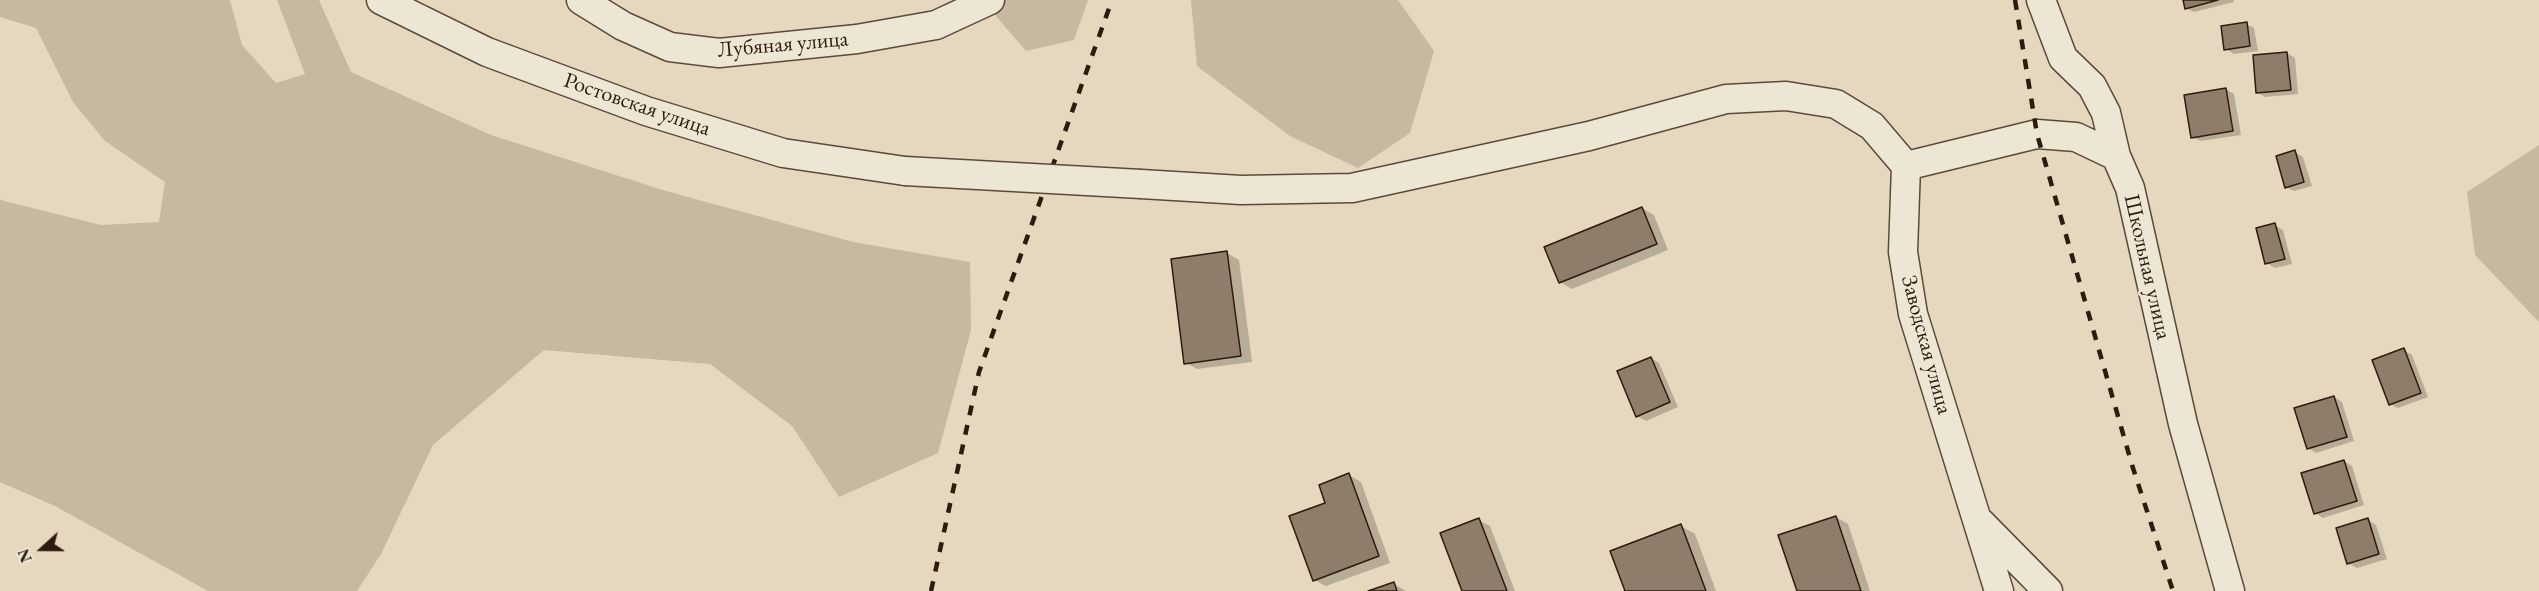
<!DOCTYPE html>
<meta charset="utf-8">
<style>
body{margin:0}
#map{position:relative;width:2539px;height:591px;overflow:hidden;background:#e5d8bf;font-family:"EB Garamond",serif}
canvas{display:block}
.north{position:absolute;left:12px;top:519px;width:60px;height:60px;-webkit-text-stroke:4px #eee6d5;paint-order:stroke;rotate:249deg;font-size:16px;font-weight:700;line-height:24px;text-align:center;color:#2d1b0e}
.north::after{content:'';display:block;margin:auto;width:21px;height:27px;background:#2d1b0e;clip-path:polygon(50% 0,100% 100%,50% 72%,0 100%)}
</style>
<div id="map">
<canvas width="2539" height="591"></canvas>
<div class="north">N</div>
</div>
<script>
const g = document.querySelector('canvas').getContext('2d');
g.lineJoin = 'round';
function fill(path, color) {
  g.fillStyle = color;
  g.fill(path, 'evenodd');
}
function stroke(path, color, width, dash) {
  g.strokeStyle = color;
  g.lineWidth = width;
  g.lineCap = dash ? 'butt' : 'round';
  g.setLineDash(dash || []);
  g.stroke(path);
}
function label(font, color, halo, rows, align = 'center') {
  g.font = font + ' "EB Garamond",serif';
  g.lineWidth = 5;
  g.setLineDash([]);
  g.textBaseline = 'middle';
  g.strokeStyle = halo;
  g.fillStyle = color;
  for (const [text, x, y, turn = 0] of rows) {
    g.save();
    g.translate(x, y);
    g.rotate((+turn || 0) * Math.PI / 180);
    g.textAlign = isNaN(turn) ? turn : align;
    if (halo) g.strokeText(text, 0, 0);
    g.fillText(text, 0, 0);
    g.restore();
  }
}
const green = new Path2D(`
 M 0,0 L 230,0 L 242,45 L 276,83 L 305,74 L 277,0 L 319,0 L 351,72 L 491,135 L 666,191 L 853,242 L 970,262 L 971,330 L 938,453 L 839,497 L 792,426 L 710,364 L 544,350 L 433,445 L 381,554 L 357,591 L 208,591 L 55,506 L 0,482 L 0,199 L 4,201 L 101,225 L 159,222 L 165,182 L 105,141 L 73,102 L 36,28 L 0,17 Z
 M 982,0 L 1088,0 L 1074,40 L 1026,51 Z
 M 1191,0 L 1398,0 L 1434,51 L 1410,133 L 1358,168 L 1290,136 L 1197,66 Z
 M 2539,145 L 2539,322 L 2475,255 L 2467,192 Z`);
const shadow = new Path2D(`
 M 2184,0 L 2234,0 L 2234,2 L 2194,12 L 2186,8 Z
 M 2246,24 L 2254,28 L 2258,51 L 2234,54 L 2226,49 Z
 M 2287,53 L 2295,58 L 2298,94 L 2265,97 L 2257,92 Z
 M 2226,89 L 2234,94 L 2241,135 L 2201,141 L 2192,137 Z
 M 2295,152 L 2303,157 L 2312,186 L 2294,191 L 2286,187 Z
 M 1642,208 L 1654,215 L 1668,250 L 1572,289 L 1560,282 Z
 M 2275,225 L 2283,230 L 2292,264 L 2275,268 L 2267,263 Z
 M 1227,253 L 1239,260 L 1252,362 L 1197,369 L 1186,363 Z
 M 2404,350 L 2412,355 L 2428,397 L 2398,408 L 2390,404 Z
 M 1651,358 L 1659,363 L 1678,407 L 1646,421 L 1637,416 Z
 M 2334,397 L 2342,402 L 2354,441 L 2316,453 L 2308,448 Z
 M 2344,461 L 2352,466 L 2364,505 L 2323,518 L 2315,513 Z
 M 1349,475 L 1361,482 L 1390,563 L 1326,586 L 1314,580 L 1327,503 Z
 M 1836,517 L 1848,524 L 1870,591 L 1799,591 Z
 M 1479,520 L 1490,526 L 1515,591 L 1464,591 Z
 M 2368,520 L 2376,525 L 2387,559 L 2357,568 L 2348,563 Z
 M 1681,526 L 1695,534 L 1716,591 L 1626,591 Z
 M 1394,584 L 1406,591 L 1372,591 Z`);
const building = new Path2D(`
 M 2183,0 L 2218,0 L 2185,9 Z
 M 2247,22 L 2250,46 L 2224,50 L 2221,26 Z
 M 2287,52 L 2291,90 L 2256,93 L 2253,55 Z
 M 2226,88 L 2233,131 L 2191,138 L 2184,95 Z
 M 2295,150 L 2304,182 L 2285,188 L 2276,156 Z
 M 1642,207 L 1657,244 L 1559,283 L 1544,247 Z
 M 2275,223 L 2285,259 L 2265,264 L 2256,228 Z
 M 1227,251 L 1241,356 L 1184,364 L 1171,259 Z
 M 2404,348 L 2421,393 L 2389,405 L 2372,360 Z
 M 1651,357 L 1670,402 L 1636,417 L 1617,371 Z
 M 2334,396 L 2347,437 L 2307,449 L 2294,408 Z
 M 2344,460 L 2357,501 L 2314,514 L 2301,473 Z
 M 1349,473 L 1379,556 L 1313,581 L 1289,516 L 1325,503 L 1319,485 Z
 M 1836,516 L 1861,591 L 1797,591 L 1778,535 Z
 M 1479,518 L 1507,591 L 1462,591 L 1440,533 Z
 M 2368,518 L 2379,554 L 2347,564 L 2336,528 Z
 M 1681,524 L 1706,591 L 1625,591 L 1610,551 Z
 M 1394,582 L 1397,591 L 1368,591 Z`);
const minor = new Path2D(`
 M 381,0 L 487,52 L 646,111 L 783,153 L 905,171
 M 581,0 L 623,26 L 670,47 L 719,53 L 857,39 L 936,25 L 990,0
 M 2041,0 L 2063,58 L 2092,86 L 2106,113 L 2116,156
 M 1906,166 L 2037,134 L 2076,137 L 2116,156 L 2130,188 L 2183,424 L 2230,591
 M 1906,166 L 1903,252 L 1913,314 L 1999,591
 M 1141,184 L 1241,190 L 1352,188 L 1589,136 L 1726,99 L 1786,96 L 1836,104 L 1872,126 L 1906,166
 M 1981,523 L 2048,591`);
const rail = new Path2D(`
 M 2015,0 L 2037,134 L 2132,465 L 2173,591
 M 931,591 L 979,372 L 1112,0`);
const minorBridge = new Path2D(`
 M 905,171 L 1141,184`);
const streetNames = [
 ["Лубяная улица",783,45,-5],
 ["Ростовская улица",637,105,19],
 ["Школьная улица",2147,267,77],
 ["Заводская улица",1926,345,75]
];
fill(green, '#c6b8a1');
fill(shadow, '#0003');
fill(building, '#8d7d6a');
stroke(building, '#2d1b0e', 1.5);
stroke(minor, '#5b4a3a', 31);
stroke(minor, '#eee6d5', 28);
stroke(rail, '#2d1b0e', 4.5, [10, 10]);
stroke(minorBridge, '#5b4a3a', 31, []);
stroke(minorBridge, '#eee6d5', 28);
label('22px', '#2d1b0e', '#eee6d5', streetNames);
</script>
